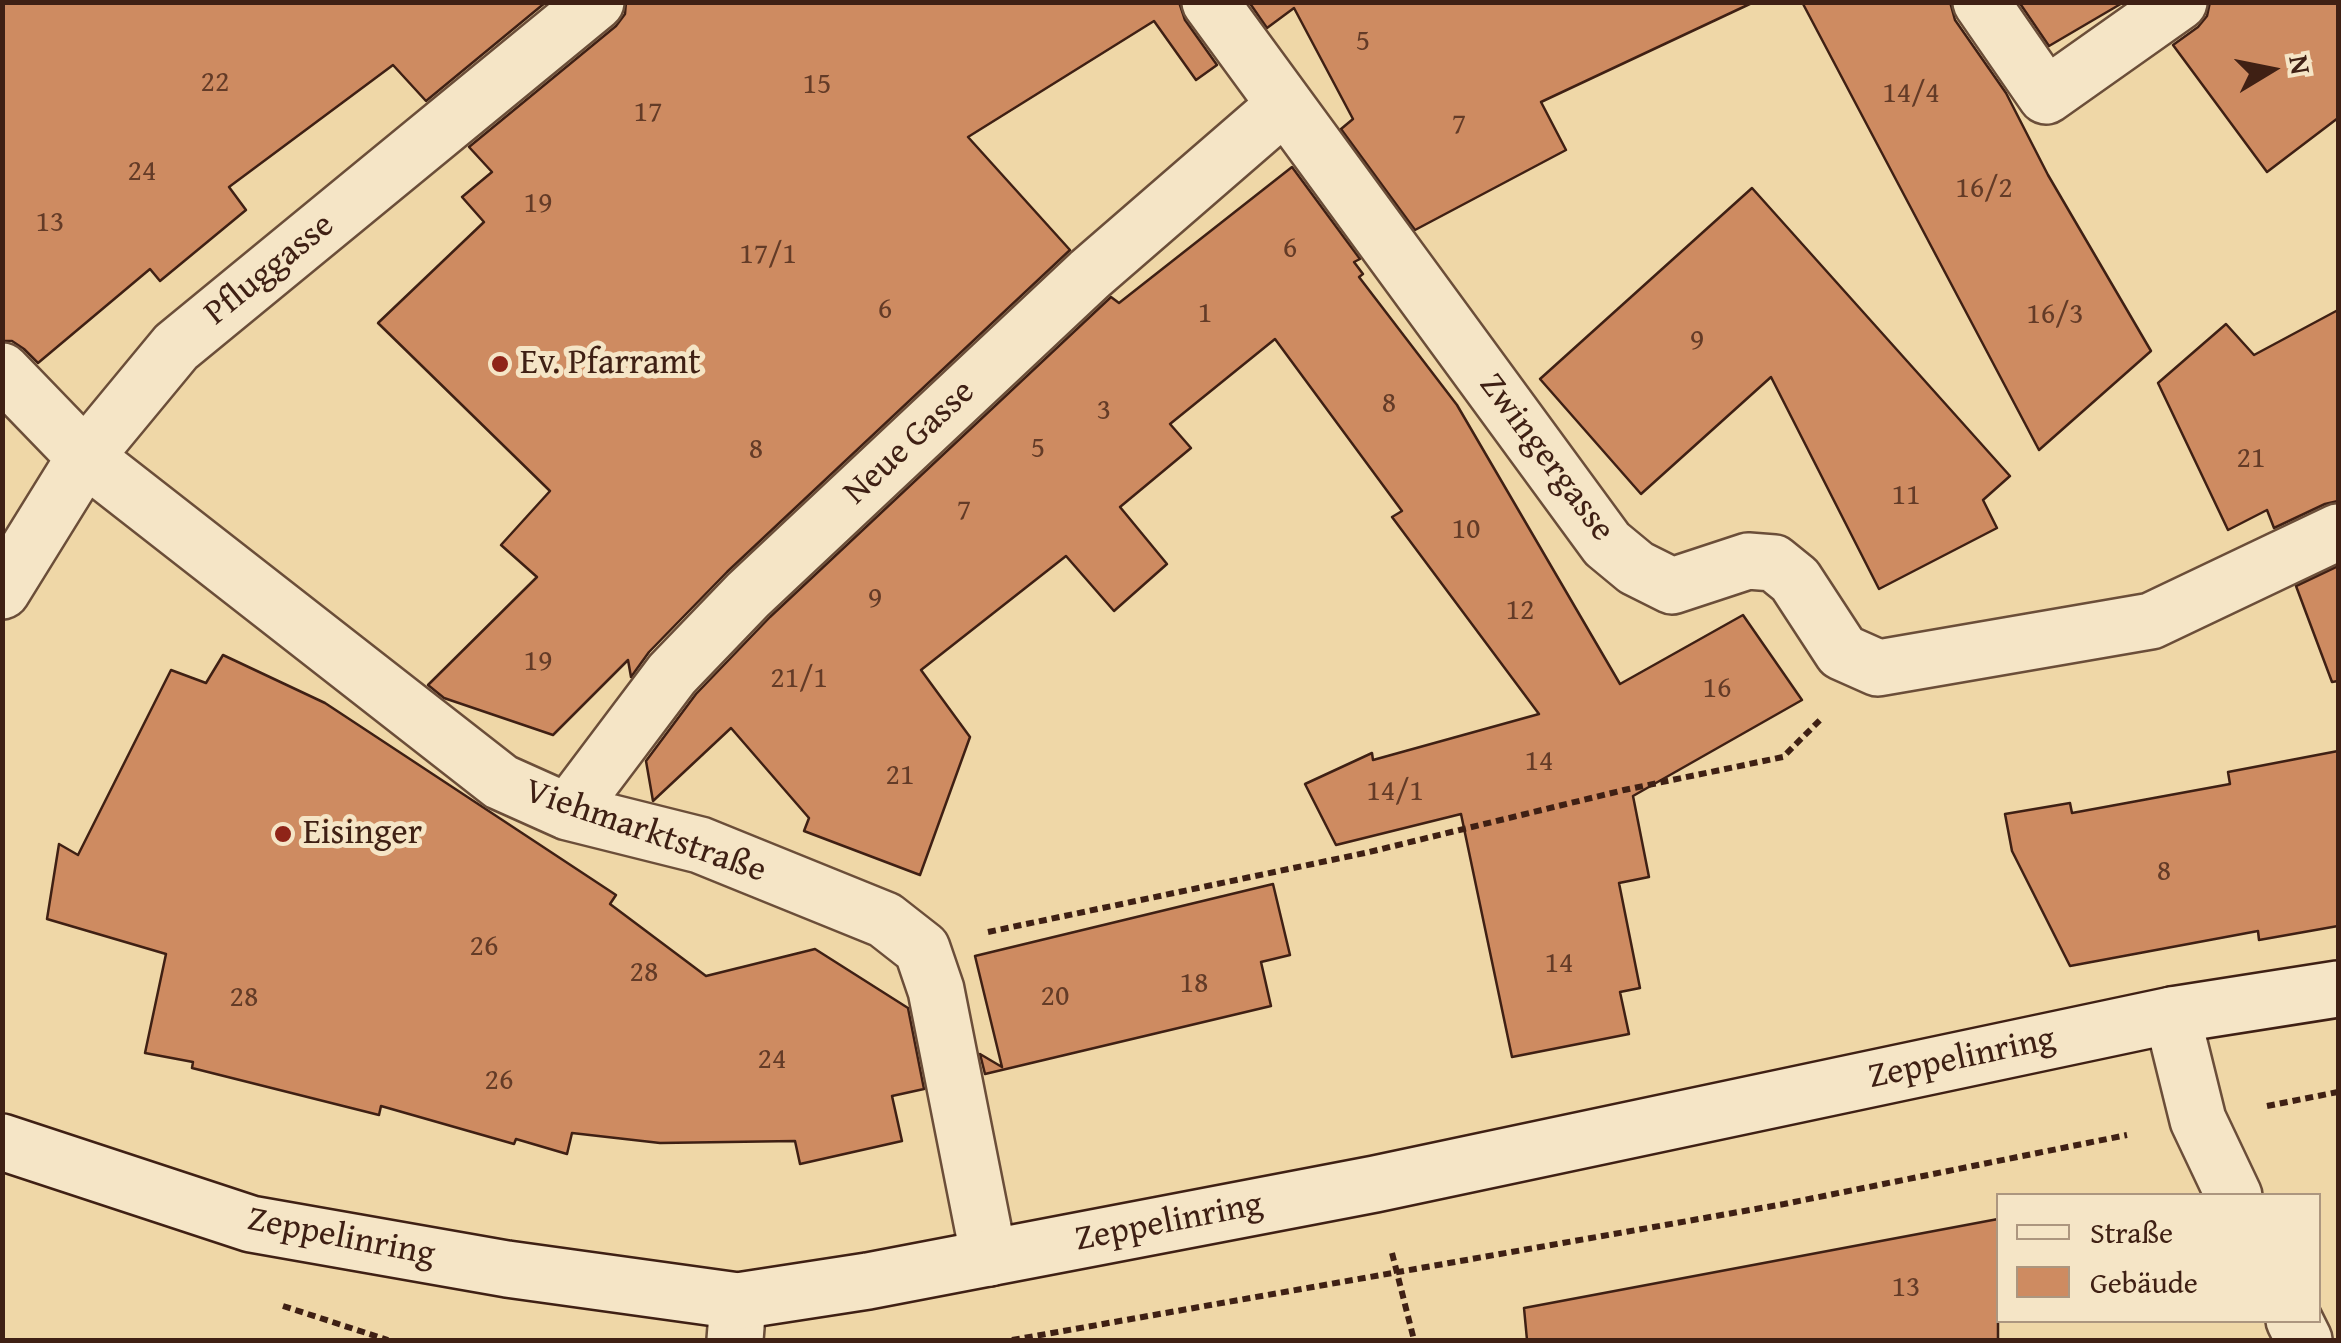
<!DOCTYPE html>
<meta charset="utf-8">
<style>
body{margin:0}
#map{position:relative;width:2341px;height:1343px;overflow:hidden;background:#efd7a7;font-family:"Gentium Book Plus",serif}
canvas{display:block}
.frame{position:absolute;inset:0;border:5px solid #3f2014;pointer-events:none}
.legend{position:absolute;left:1996px;top:1193px;width:325px;height:130px;box-sizing:border-box;background:#f5e5c6;border:2px solid #ac967f;margin:0;padding:12px 18px;list-style:none;font-size:30px;color:#3f2014}
.legend li{display:flex;align-items:center;gap:20px;height:50px}
.legend b{width:50px;border:2px solid #ac967f}
.north{position:absolute;left:2221px;top:20px;width:100px;height:100px;-webkit-text-stroke:8px #f5e5c6;paint-order:stroke;rotate:80deg;font-size:28px;font-weight:700;line-height:40px;text-align:center;color:#3f2014}
.north::after{content:'';display:block;margin:auto;width:35px;height:45px;background:#3f2014;clip-path:polygon(50% 0,100% 100%,50% 72%,0 100%)}
</style>
<div id="map">
<canvas width="2341" height="1343"></canvas>
<div class="frame"></div>
<ul class="legend">
<li><b style="height:12px;background:#f5e5c6"></b>Straße</li>
<li><b style="height:28px;background:#ce8b61"></b>Gebäude</li>
</ul>
<div class="north">N</div>
</div>
<script>
const g = document.querySelector('canvas').getContext('2d');
g.lineJoin = 'round';
function fill(path, color) {
  g.fillStyle = color;
  g.fill(path, 'evenodd');
}
function stroke(path, color, width, dash) {
  g.strokeStyle = color;
  g.lineWidth = width;
  g.lineCap = dash ? 'butt' : 'round';
  g.setLineDash(dash || []);
  g.stroke(path);
}
function label(font, color, halo, rows, align = 'center') {
  g.font = font + ' "Gentium Book Plus",serif';
  g.lineWidth = 10;
  g.setLineDash([]);
  g.textBaseline = 'middle';
  g.strokeStyle = halo;
  g.fillStyle = color;
  for (const [text, x, y, turn = 0] of rows) {
    g.save();
    g.translate(x, y);
    g.rotate((+turn || 0) * Math.PI / 180);
    g.textAlign = isNaN(turn) ? turn : align;
    if (halo) g.strokeText(text, 0, 0);
    g.fillText(text, 0, 0);
    g.restore();
  }
}
const building = new Path2D(`
 M 2,2 L 546,2 L 426,101 L 393,65 L 229,187 L 246,210 L 160,281 L 150,269 L 38,363 L 24,349 L 12,341 L 2,341 Z
 M 626,2 L 1179,2 L 1185,20 L 1217,65 L 1196,80 L 1154,21 L 968,137 L 1070,250 L 727,572 L 649,652 L 631,677 L 628,660 L 553,735 L 444,698 L 428,685 L 537,577 L 501,545 L 550,491 L 378,323 L 484,222 L 462,197 L 492,172 L 469,147 L 616,26 L 625,14 Z
 M 1249,2 L 1754,2 L 1541,102 L 1566,150 L 1415,230 L 1341,129 L 1353,119 L 1294,8 L 1267,28 Z
 M 1802,2 L 1950,2 L 1955,20 L 2006,93 L 2048,175 L 2151,351 L 2039,450 Z
 M 2019,2 L 2124,2 L 2049,46 Z
 M 2210,2 L 2338,2 L 2338,118 L 2267,172 L 2173,45 L 2198,27 L 2207,16 Z
 M 1292,167 L 1360,259 L 1354,262 L 1363,274 L 1359,277 L 1457,405 L 1620,684 L 1743,615 L 1802,700 L 1633,796 L 1649,877 L 1619,883 L 1640,988 L 1620,992 L 1629,1034 L 1512,1057 L 1461,814 L 1336,845 L 1305,784 L 1372,753 L 1373,760 L 1539,714 L 1392,517 L 1402,511 L 1275,339 L 1170,424 L 1191,448 L 1120,507 L 1167,564 L 1114,611 L 1066,556 L 921,670 L 970,737 L 920,875 L 804,831 L 809,818 L 731,728 L 653,801 L 646,761 L 696,694 L 770,617 L 1111,297 L 1119,303 Z
 M 1752,188 L 2010,476 L 1983,500 L 1997,528 L 1879,589 L 1771,377 L 1641,494 L 1540,379 Z
 M 2338,310 L 2338,501 L 2325,504 L 2274,528 L 2267,510 L 2228,530 L 2158,383 L 2226,324 L 2254,355 Z
 M 2338,566 L 2338,681 L 2332,682 L 2296,586 Z
 M 223,655 L 325,703 L 616,895 L 610,904 L 706,976 L 815,949 L 908,1008 L 924,1089 L 892,1096 L 902,1141 L 800,1164 L 795,1141 L 660,1143 L 572,1133 L 567,1154 L 516,1139 L 514,1144 L 381,1106 L 379,1115 L 192,1068 L 193,1062 L 145,1053 L 166,954 L 47,919 L 59,844 L 78,855 L 171,670 L 206,683 Z
 M 2338,751 L 2338,926 L 2259,940 L 2258,931 L 2070,966 L 2012,851 L 2005,814 L 2070,803 L 2072,813 L 2230,784 L 2228,772 Z
 M 1273,884 L 1290,955 L 1261,962 L 1271,1006 L 985,1074 L 980,1054 L 1002,1067 L 975,956 Z
 M 1998,1219 L 1998,1340 L 1527,1340 L 1524,1308 Z`);
const path = new Path2D(`
 M 988,932 L 1365,853 L 1624,790 L 1783,757 L 1821,719
 M 2267,1106 L 2338,1092
 M 1392,1253 L 1414,1340
 M 283,1306 L 388,1340
 M 1012,1340 L 1784,1204 L 2127,1135`);
const street = new Path2D(`
 M 1210,2 L 1607,544 L 1636,568 L 1672,586 L 1748,561 L 1774,563 L 1795,580 L 1842,652 L 1878,668 L 2151,621 L 2338,532
 M 1981,2 L 2046,96 L 2179,2
 M 2,371 L 85,457 L 501,782 L 568,812 L 700,845 L 885,920 L 922,949 L 936,990 L 989,1258
 M 2,591 L 85,457 L 176,347 L 596,2
 M 568,812 L 672,674 L 748,595 L 1090,274 L 1285,105
 M 2172,1015 L 2198,1120 L 2234,1196
 M 2294,1320 L 2304,1340
 M 735,1340 L 738,1301`);
const secondary = new Path2D(`
 M 2,1142 L 251,1224 L 507,1269 L 738,1301 L 868,1281 L 1375,1184 L 2172,1015 L 2338,989`);
const markers = [
 [500,364,10,"#8f2418"],
 [283,834,10,"#8f2418"]
];
const numberNames = [
 ["5",1363,42],
 ["22",215,83],
 ["15",817,85],
 ["14/4",1911,94],
 ["17",648,113],
 ["7",1459,125],
 ["24",142,172],
 ["16/2",1984,189],
 ["19",538,204],
 ["13",50,223],
 ["6",1290,249],
 ["17/1",768,255],
 ["6",885,310],
 ["1",1205,314],
 ["16/3",2055,315],
 ["9",1697,341],
 ["8",1389,404],
 ["3",1104,411],
 ["5",1038,449],
 ["8",756,450],
 ["21",2251,459],
 ["11",1906,496],
 ["7",964,511],
 ["10",1466,530],
 ["9",875,599],
 ["12",1520,611],
 ["19",538,662],
 ["21/1",799,679],
 ["16",1717,689],
 ["14",1539,762],
 ["21",900,776],
 ["14/1",1395,792],
 ["8",2164,872],
 ["26",484,947],
 ["14",1559,964],
 ["28",644,973],
 ["18",1194,984],
 ["20",1055,997],
 ["28",244,998],
 ["24",772,1060],
 ["26",499,1081],
 ["13",1906,1288]
];
const streetNames = [
 ["Pfluggasse",270,270,-39],
 ["Neue Gasse",910,443,-43],
 ["Zwingergasse",1546,458,53],
 ["Viehmarktstraße",645,832,19],
 ["Zeppelinring",1962,1059,-12],
 ["Zeppelinring",1169,1223,-11],
 ["Zeppelinring",341,1238,11]
];
const poiNames = [
 ["Ev. Pfarramt",520,364],
 ["Eisinger",303,834]
];
fill(building, '#ce8b61');
stroke(building, '#3f2014', 2.5);
stroke(street, '#6b4e39', 60);
stroke(secondary, '#3f2014', 60);
stroke(path, '#3f2014', 6, [8, 5]);
stroke(street, '#f5e5c6', 55);
stroke(secondary, '#f5e5c6', 55);
for (const [x, y, r, color] of markers) {
  const dot = new Path2D();
  dot.arc(x, y, r, 0, 2 * Math.PI);
  g.fillStyle = color;
  g.fill(dot);
  stroke(dot, '#f5e5c6', 4);
}
label('30px', '#633b27', null, numberNames);
label('35px', '#3f2014', '#f5e5c6', streetNames);
label('35px', '#3f2014', '#f5e5c6', poiNames, 'left');
</script>
